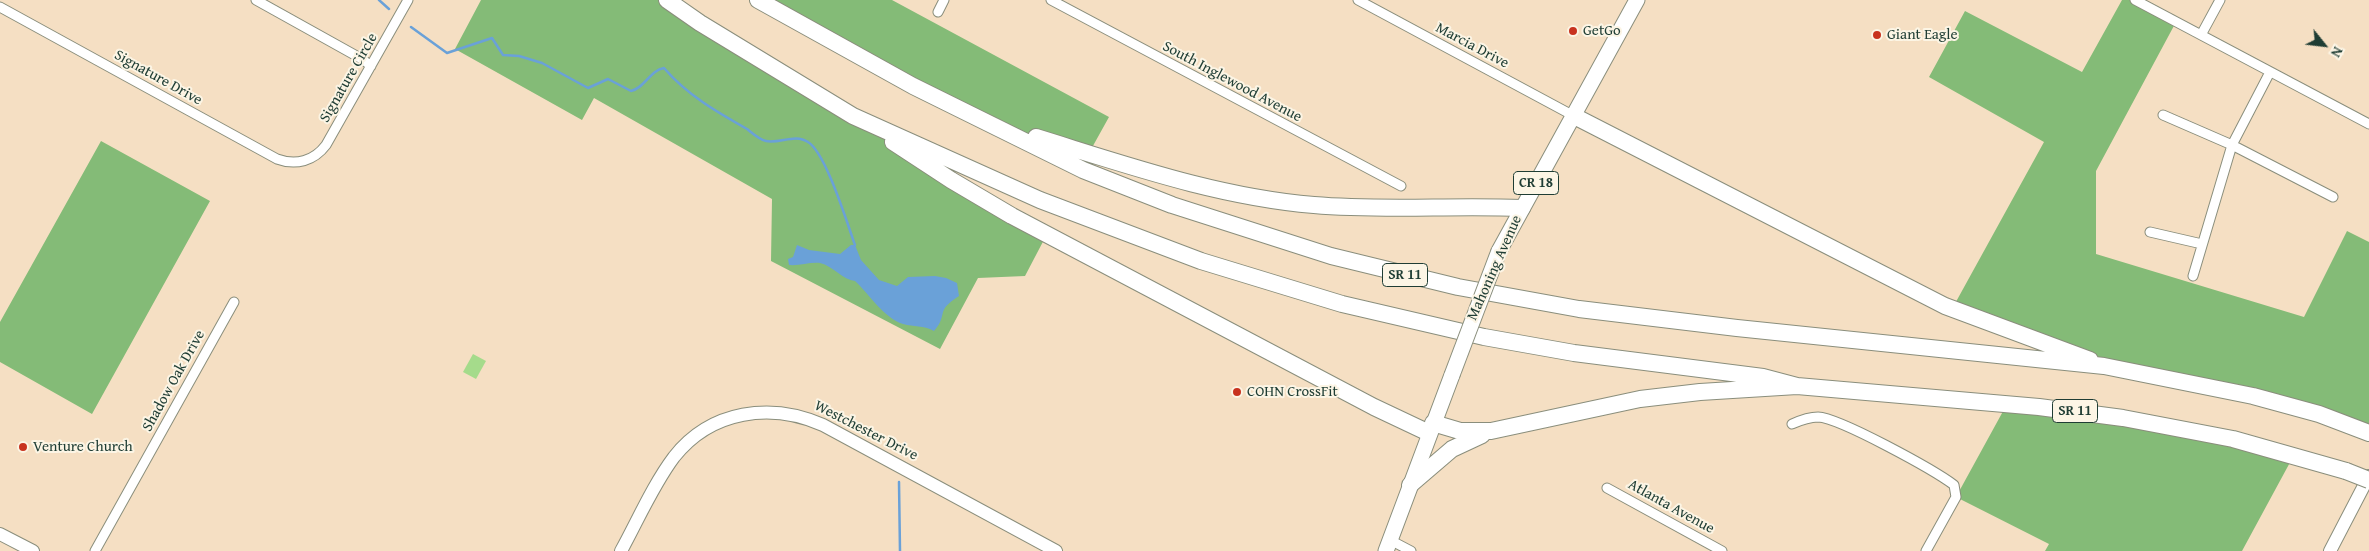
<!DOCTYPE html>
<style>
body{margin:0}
#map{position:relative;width:2369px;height:551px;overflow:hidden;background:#f5dfc3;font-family:"Gentium Book Plus",serif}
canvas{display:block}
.north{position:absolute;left:2299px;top:20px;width:50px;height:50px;-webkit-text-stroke:4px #fcf5e5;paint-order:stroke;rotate:119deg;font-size:14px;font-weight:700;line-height:20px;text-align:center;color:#1f3d34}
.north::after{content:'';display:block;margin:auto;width:18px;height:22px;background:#1f3d34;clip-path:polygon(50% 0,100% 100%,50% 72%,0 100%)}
</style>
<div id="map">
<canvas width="2369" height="551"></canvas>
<div class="north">N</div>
</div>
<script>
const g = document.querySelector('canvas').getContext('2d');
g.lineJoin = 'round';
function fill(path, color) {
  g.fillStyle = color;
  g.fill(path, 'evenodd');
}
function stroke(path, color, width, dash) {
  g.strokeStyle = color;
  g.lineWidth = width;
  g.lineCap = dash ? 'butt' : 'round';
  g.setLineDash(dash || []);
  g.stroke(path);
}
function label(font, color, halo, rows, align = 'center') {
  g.font = font + ' "Gentium Book Plus",serif';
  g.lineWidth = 4;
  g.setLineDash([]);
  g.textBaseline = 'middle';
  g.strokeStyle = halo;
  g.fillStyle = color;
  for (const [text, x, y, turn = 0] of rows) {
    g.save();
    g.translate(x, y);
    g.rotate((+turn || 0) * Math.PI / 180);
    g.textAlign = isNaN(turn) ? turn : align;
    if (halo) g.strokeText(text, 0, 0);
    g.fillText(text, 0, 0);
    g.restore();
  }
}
const green = new Path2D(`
 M 473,354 L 486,361 L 476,379 L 463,372 Z`);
const forest = new Path2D(`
 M 481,0 L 667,0 L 1047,234 L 1025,276 L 978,278 L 940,349 L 771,261 L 772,199 L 594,98 L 582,120 L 455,49 Z
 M 758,0 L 892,0 L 1109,117 L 1089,153 L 991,123 Z
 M 2122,0 L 2135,0 L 2176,22 L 2096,171 L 2096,254 L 2304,317 L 2347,231 L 2369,242 L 2369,433 L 2104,366 L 1952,309 L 2044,142 L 1929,77 L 1965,11 L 2082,72 Z
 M 101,141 L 210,201 L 92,414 L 0,362 L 0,322 Z
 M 2007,404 L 2294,455 L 2242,551 L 2045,551 L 2049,544 L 1956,497 Z`);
const water = new Path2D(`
 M 797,245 L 809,250 L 840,254 L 851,245 L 855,245 L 861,260 L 879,280 L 897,286 L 908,277 L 935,276 L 946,278 L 957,283 L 959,296 C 953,300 945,305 943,312 C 941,321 940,324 934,331 C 923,325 914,327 903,324 C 884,318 869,294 855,281 C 843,280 833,266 820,263 C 810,262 799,266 789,265 L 788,259 L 793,257 Z`);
const stream = new Path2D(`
 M 379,0 L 389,9
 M 411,27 L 447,53 L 492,38 L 503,55 L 519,56 L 542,63 L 588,88 L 608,79 L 631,91 C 645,88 650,70 664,68 C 687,95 717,112 747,129 C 752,133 760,140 766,141 C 780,144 795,133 808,142 C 826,153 847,223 855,245
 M 902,454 L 905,443
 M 899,482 L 900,551`);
const street = new Path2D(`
 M 256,0 L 362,59 L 371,66
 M 1051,0 L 1401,186
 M 1358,0 L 1574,116
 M 2135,0 L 2369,124
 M 0,7 L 277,159 C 296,166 314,161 326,145 L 408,0
 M 938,12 L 944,0
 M 2201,35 L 2220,0
 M 2163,115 L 2232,145 L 2333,197
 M 2150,232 L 2202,244
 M 2193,276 L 2232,145 L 2270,72
 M 1792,424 C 1801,420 1809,417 1818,417 C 1840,418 1934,470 1954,485 L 1956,497 L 1926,551
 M 1607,488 L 1722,551
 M 1390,540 L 1411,551
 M 95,551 L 234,302`);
const secondary = new Path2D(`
 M 0,534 L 33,551
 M 621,551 C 638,520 653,485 674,457 C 711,410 771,402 823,425 L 1056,551
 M 2330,551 L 2369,476`);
const primary = new Path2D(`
 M 1499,251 L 1637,0
 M 1386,551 L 1452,375`);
const highway = new Path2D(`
 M 667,0 L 700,23 L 853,116 L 1040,200 L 1201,261 L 1342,304 L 1484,337 L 1574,353 L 1763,377 L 1797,386
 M 758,0 L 913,86 L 1083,170 L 1172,205 L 1331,256 L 1458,287 L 1579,309 L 1737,328 L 2104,366 L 2253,396 L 2319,414 L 2369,433
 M 1574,116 L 1945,306 L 2090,360
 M 1036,137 C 1127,165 1218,197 1314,205 C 1383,211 1453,205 1522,208
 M 893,142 L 951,180 L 1012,216 L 1374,407 L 1429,433
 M 1433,423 L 1460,431 L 1491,431 L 1640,399 L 1700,392 L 1797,386 L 2039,407 L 2123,418 L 2233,439 L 2346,471
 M 1410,485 L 1452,449 L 1482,435`);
const primaryBridge = new Path2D(`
 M 1452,375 L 1499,251`);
const highwayBridge = new Path2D(`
 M 2346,471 L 2369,480`);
const markers = [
 [1573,31,5,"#c8321e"],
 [1877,35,5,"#c8321e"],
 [1237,392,5,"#c8321e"],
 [23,447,5,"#c8321e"]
];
const shields = [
 [1536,183,45],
 [1405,275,45],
 [2075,411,45]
];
const shieldNames = [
 ["CR 18",1536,183],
 ["SR 11",1405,275],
 ["SR 11",2075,411]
];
const poiNames = [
 ["GetGo",1583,31],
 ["Giant Eagle",1887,35],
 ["COHN CrossFit",1247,392],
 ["Venture Church",33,447]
];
const streetNames = [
 ["Marcia Drive",1472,46,28],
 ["Signature Drive",158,78,29],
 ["Signature Circle",349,78,-60],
 ["South Inglewood Avenue",1232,82,28],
 ["Mahoning Avenue",1495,268,-66],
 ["Shadow Oak Drive",174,381,-61],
 ["Westchester Drive",866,431,27],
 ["Atlanta Avenue",1671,507,29]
];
fill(green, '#a5db8b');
fill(forest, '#84bb77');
fill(water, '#6aa1d8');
stroke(stream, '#6aa1d8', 2.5);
stroke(street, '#8a8e7c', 11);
stroke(secondary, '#8a8e7c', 14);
stroke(primary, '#8a8e7c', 17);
stroke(highway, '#8a8e7c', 18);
stroke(street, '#fff', 9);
stroke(secondary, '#fff', 12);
stroke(primary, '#fff', 15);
stroke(highway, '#fff', 16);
stroke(primaryBridge, '#8a8e7c', 17, []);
stroke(highwayBridge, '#8a8e7c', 18, []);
stroke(primaryBridge, '#fff', 15);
stroke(highwayBridge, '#fff', 16);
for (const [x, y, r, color] of markers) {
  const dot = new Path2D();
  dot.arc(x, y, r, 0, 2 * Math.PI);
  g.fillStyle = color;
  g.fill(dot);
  stroke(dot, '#fcf5e5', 2);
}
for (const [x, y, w] of shields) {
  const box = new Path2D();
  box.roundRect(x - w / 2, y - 11.5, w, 23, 4);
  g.fillStyle = '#fcf5e5';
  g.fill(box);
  stroke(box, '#1f3d34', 1);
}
label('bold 14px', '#1f3d34', null, shieldNames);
label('15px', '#1f3d34', '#fcf5e5', poiNames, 'left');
label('15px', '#1f3d34', '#fcf5e5', streetNames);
</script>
